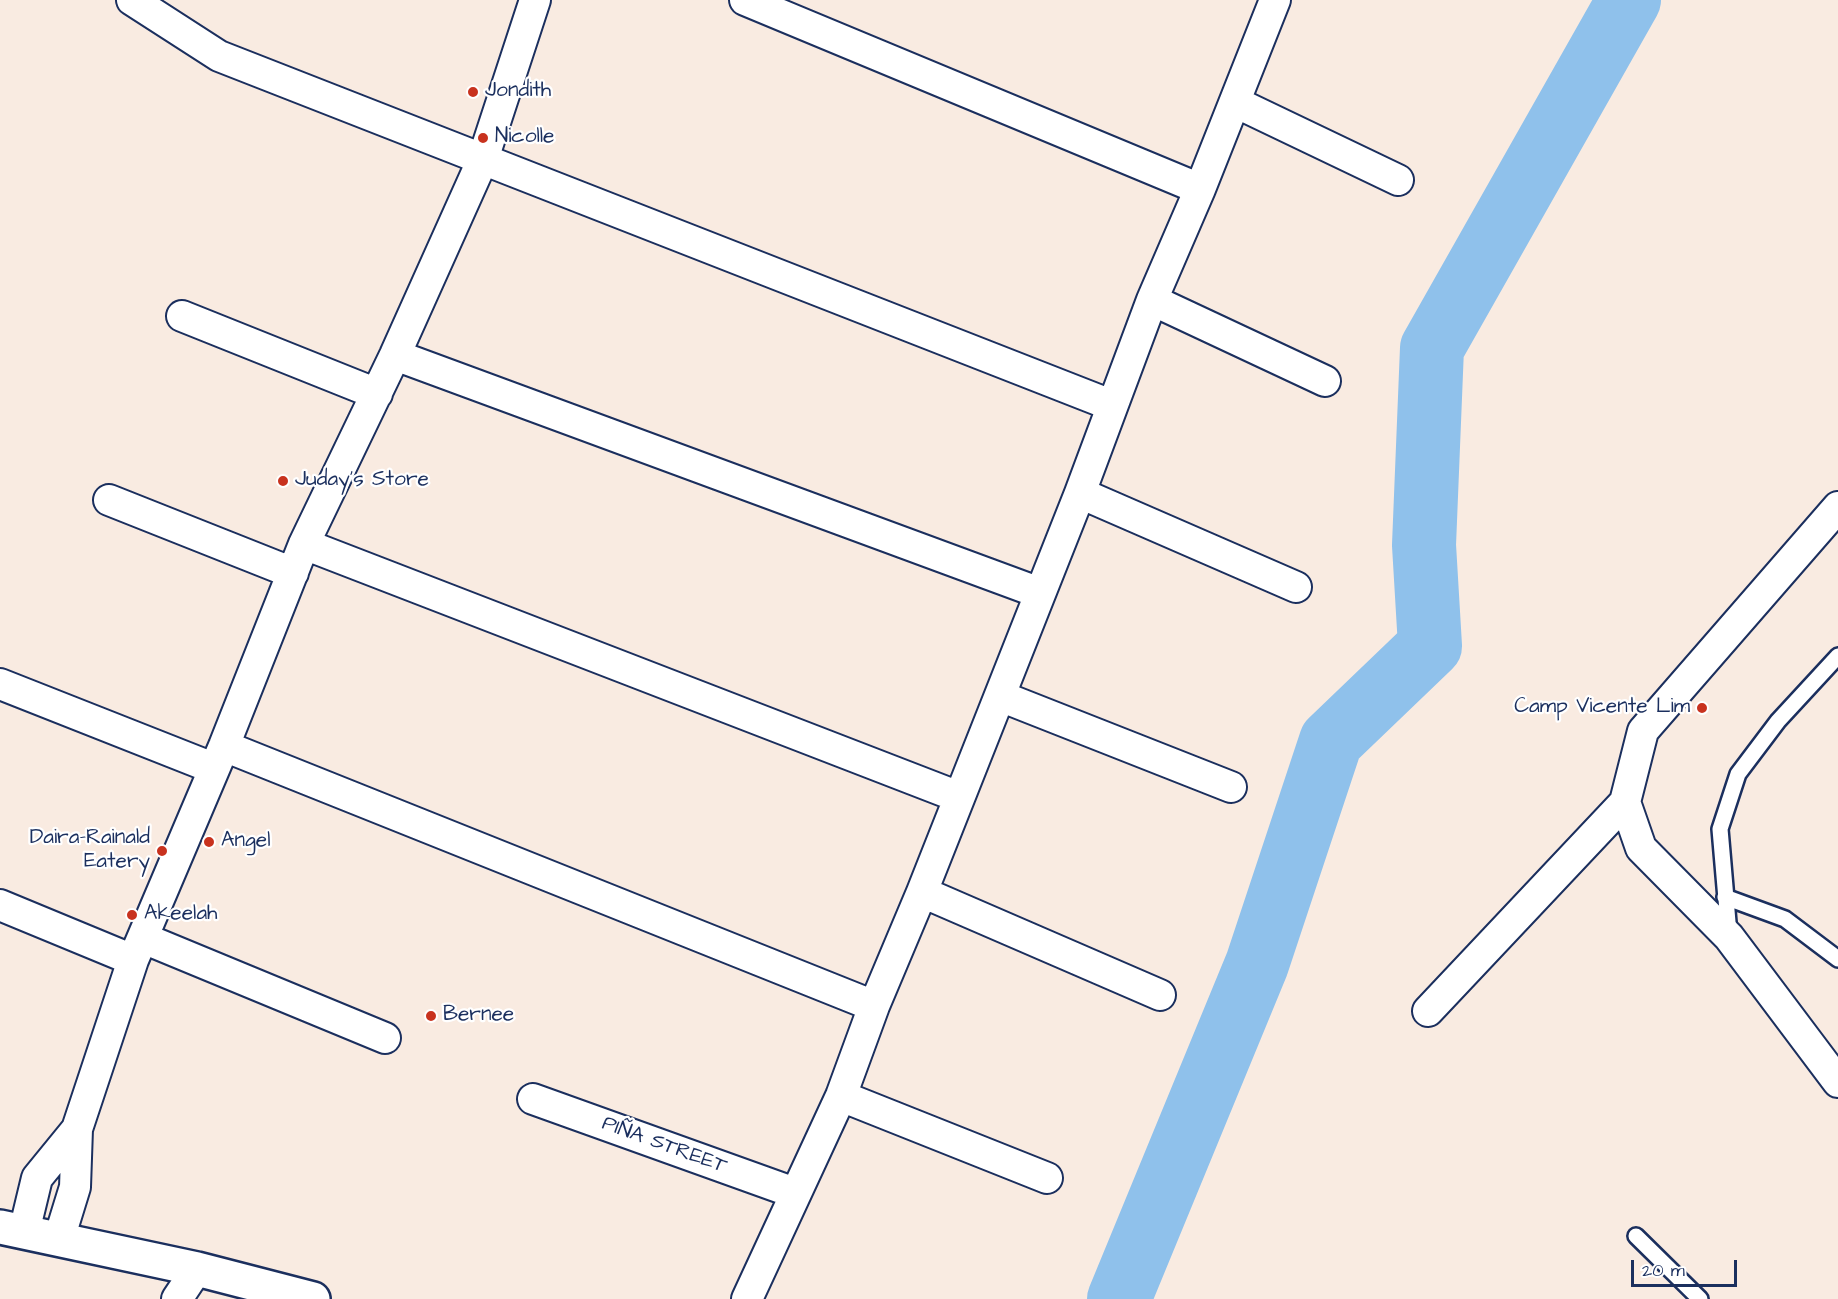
<!DOCTYPE html>
<meta charset="utf-8">
<style>
body{margin:0}
#map{position:relative;width:1838px;height:1299px;overflow:hidden;background:#f9ebe1;font-family:"Architects Daughter",sans-serif}
canvas{display:block}
.scale{position:absolute;left:1631px;top:1260px;width:106px;height:27px;box-sizing:border-box;border:3px solid #1b2f5e;border-top:0;padding-left:8px;font-size:18px;line-height:21px;white-space:nowrap;color:#1b2f5e;-webkit-text-stroke:4px #fff;paint-order:stroke}
</style>
<div id="map">
<canvas width="1838" height="1299"></canvas>
<div class="scale">20 m</div>
</div>
<script>
const g = document.querySelector('canvas').getContext('2d');
g.lineJoin = 'round';
function stroke(path, color, width, dash) {
  g.strokeStyle = color;
  g.lineWidth = width;
  g.lineCap = dash ? 'butt' : 'round';
  g.setLineDash(dash || []);
  g.stroke(path);
}
function label(font, color, halo, rows, align = 'center') {
  g.font = font + ' "Architects Daughter",sans-serif';
  g.lineWidth = 4.5;
  g.setLineDash([]);
  g.textBaseline = 'middle';
  g.strokeStyle = halo;
  g.fillStyle = color;
  for (const [text, x, y, turn = 0] of rows) {
    g.save();
    g.translate(x, y);
    g.rotate((+turn || 0) * Math.PI / 180);
    g.textAlign = isNaN(turn) ? turn : align;
    if (halo) g.strokeText(text, 0, 0);
    g.fillText(text, 0, 0);
    g.restore();
  }
}
const river = new Path2D(`
 M 1119,1299 L 1257,964 L 1331,741 L 1430,646 L 1424,545 L 1432,348 L 1629,0`);
const lane = new Path2D(`
 M 1725,897 L 1785,919 L 1838,959
 M 1729,934 L 1720,829 L 1738,774 L 1778,721 L 1838,656
 M 1636,1236 L 1700,1299`);
const street = new Path2D(`
 M 132,0 L 219,56 L 1111,405
 M 745,0 L 1200,189
 M 1235,102 L 1398,180
 M 1152,300 L 1325,381
 M 182,316 L 377,394
 M 395,355 L 1040,593
 M 1080,493 L 1296,587
 M 109,500 L 293,573
 M 304,544 L 959,797
 M 0,684 L 213,768
 M 1000,696 L 1231,787
 M 224,746 L 874,1006
 M 1625,802 L 1641,848 L 1729,937 L 1838,1082
 M 922,892 L 1160,995
 M 0,905 L 133,960
 M 143,938 L 385,1038
 M 1428,1011 L 1625,802 L 1643,731 L 1838,507
 M 841,1096 L 1047,1178
 M 533,1099 L 795,1193
 M 24,1232 L 37,1178 L 77,1129
 M 59,1239 L 75,1187 L 77,1129 L 133,960 L 224,746 L 304,544 L 395,355 L 483,159 L 535,0
 M 177,1299 L 197,1269
 M 747,1299 L 841,1096 L 874,1006 L 922,892 L 1080,493 L 1152,300 L 1200,189 L 1275,0`);
const secondary = new Path2D(`
 M 0,1227 L 197,1269 L 313,1299`);
const markers = [
 [473,92,6,"#c8321e"],
 [483,138,6,"#c8321e"],
 [283,481,6,"#c8321e"],
 [1702,708,6,"#c8321e"],
 [209,842,6,"#c8321e"],
 [162,851,6,"#c8321e"],
 [132,915,6,"#c8321e"],
 [431,1016,6,"#c8321e"]
];
const poiNames = [
 ["Jondith",485,92],
 ["Nicolle",495,138],
 ["Juday's Store",295,481],
 ["Camp Vicente Lim",1690,708,"right"],
 ["Daira-Rainald",150,839,"right"],
 ["Eatery",150,863,"right"],
 ["Angel",221,842],
 ["Akeelah",144,915],
 ["Bernee",443,1016]
];
const streetNames = [
 ["PIÑA STREET",664,1146,20]
];
stroke(river, '#8fc1eb', 64);
stroke(lane, '#1b2f5e', 20);
stroke(street, '#1b2f5e', 34);
stroke(secondary, '#1b2f5e', 38);
stroke(lane, '#fff', 15);
stroke(street, '#fff', 30);
stroke(secondary, '#fff', 33);
for (const [x, y, r, color] of markers) {
  const dot = new Path2D();
  dot.arc(x, y, r, 0, 2 * Math.PI);
  g.fillStyle = color;
  g.fill(dot);
  stroke(dot, '#fff', 2);
}
label('21px', '#1b2f5e', '#fff', poiNames, 'left');
label('21px', '#1b2f5e', '#fff', streetNames);
</script>
